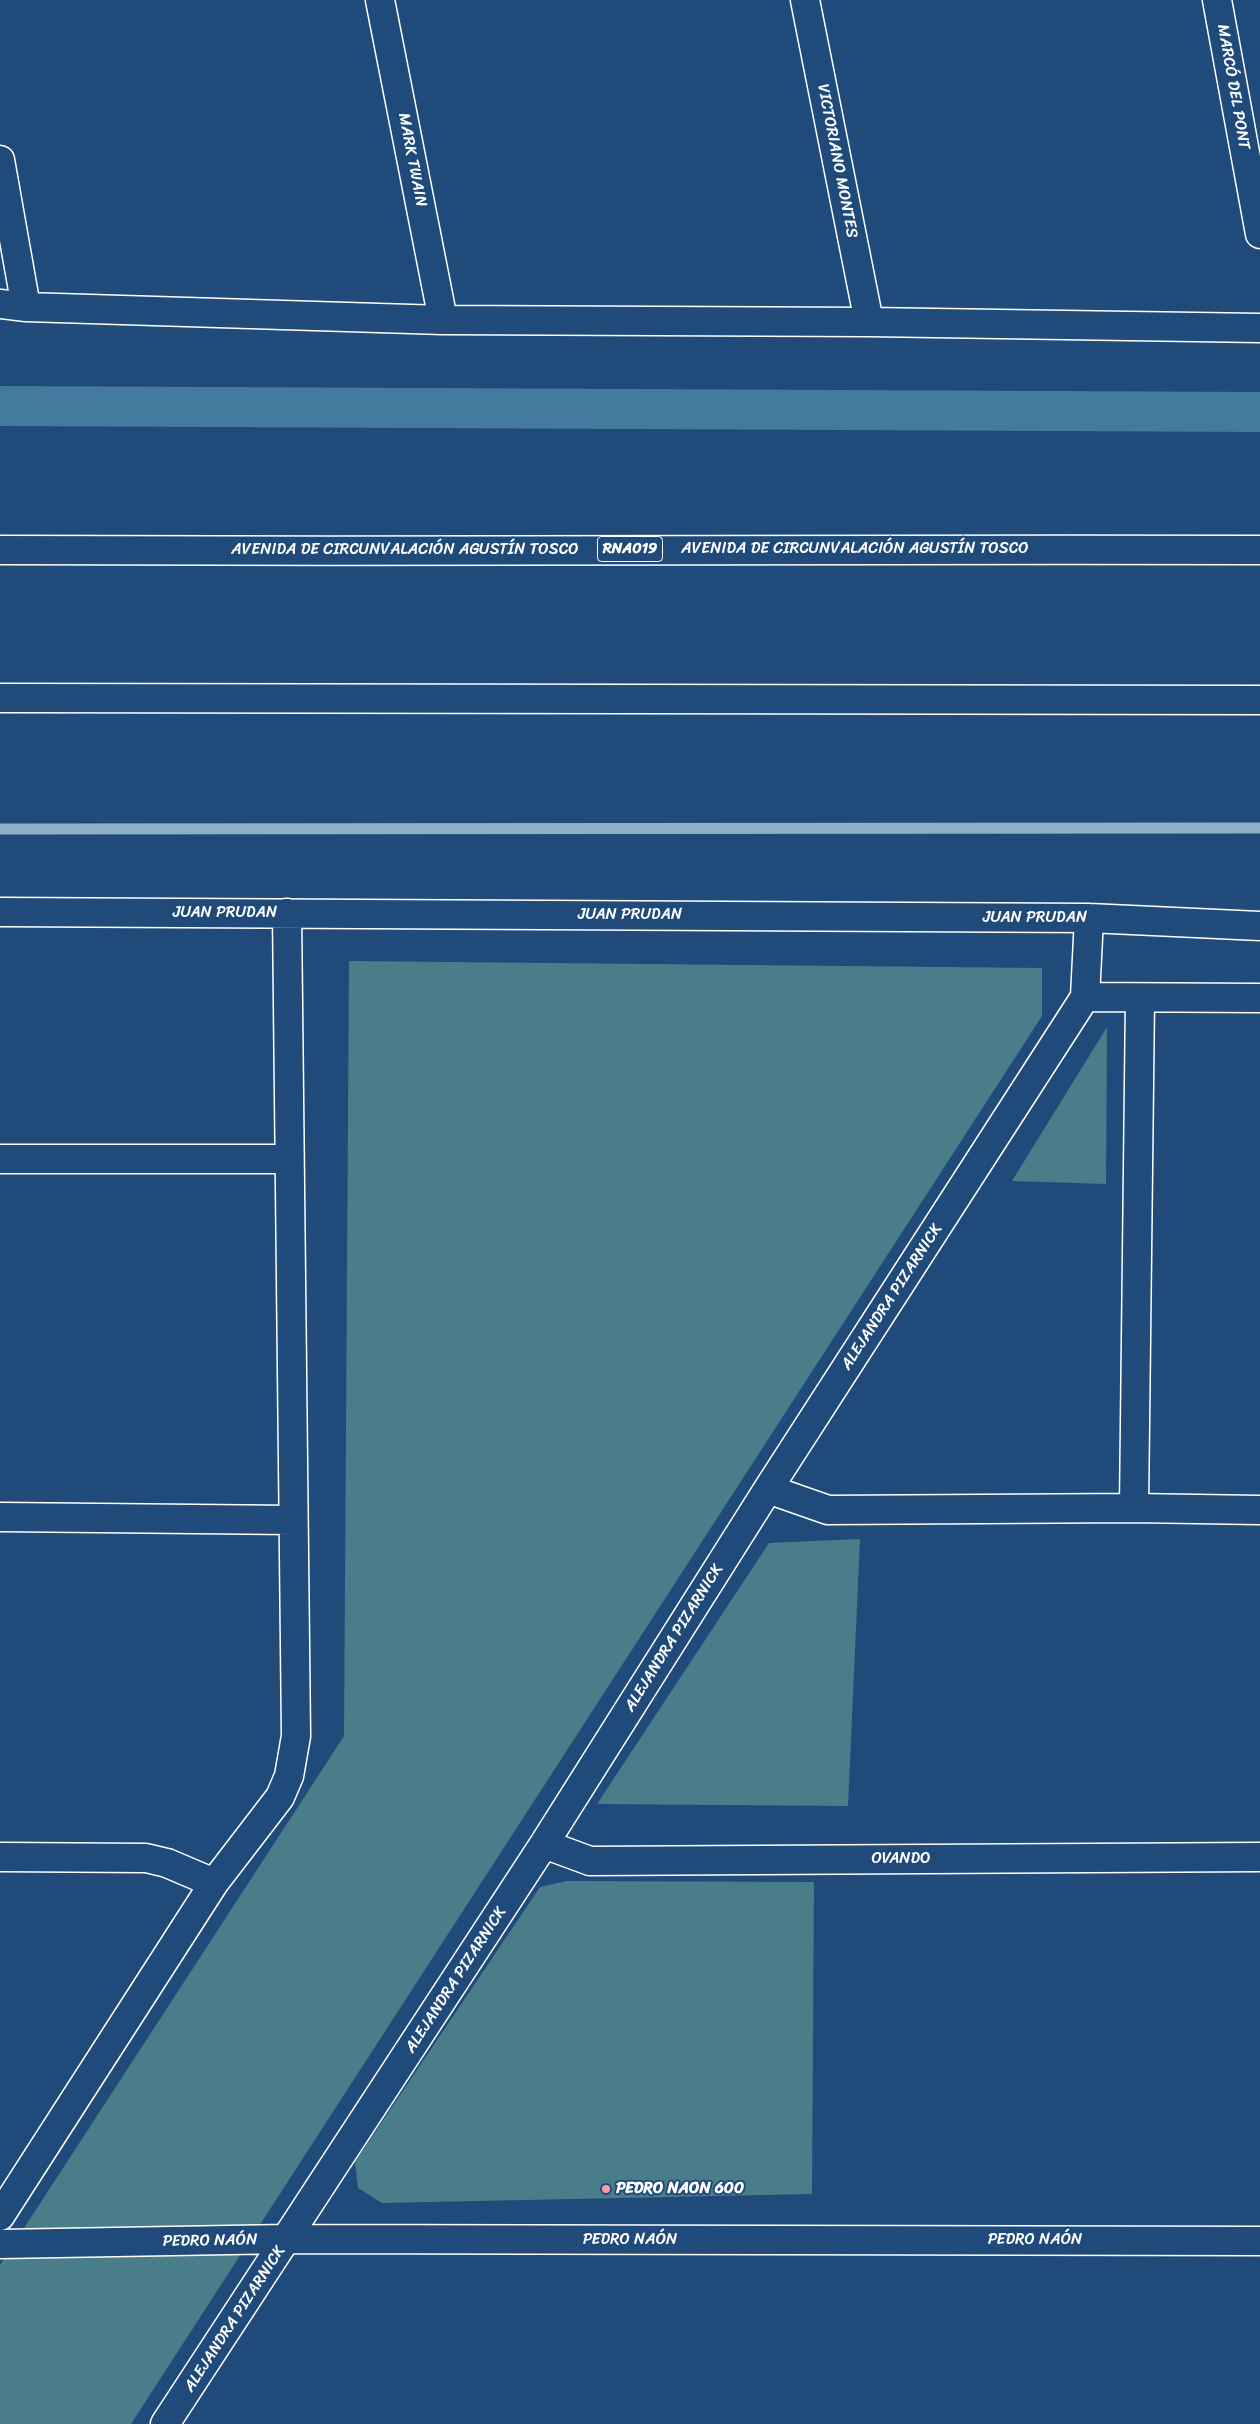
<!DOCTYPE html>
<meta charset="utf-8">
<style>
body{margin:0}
canvas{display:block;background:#1f4a7a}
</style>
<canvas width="1260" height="2424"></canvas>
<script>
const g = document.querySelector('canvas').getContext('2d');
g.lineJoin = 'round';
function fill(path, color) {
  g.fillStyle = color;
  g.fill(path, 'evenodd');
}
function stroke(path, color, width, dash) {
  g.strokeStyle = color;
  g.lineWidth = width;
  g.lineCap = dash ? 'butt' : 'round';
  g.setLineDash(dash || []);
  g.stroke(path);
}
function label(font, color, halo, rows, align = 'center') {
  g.font = font + ' Sriracha,sans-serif';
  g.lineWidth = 4;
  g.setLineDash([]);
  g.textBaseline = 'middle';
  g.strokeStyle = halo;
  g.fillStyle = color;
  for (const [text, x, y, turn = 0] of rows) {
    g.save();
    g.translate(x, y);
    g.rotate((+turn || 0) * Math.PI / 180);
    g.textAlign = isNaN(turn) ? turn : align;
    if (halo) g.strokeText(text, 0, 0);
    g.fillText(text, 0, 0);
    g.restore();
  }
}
const green = new Path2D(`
 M 349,961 L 1042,968 L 1042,1016 L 131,2424 L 0,2424 L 0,2265 L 344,1736 Z
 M 1107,1027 L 1106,1184 L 1012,1181 Z
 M 860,1539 L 848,1806 L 597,1804 L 769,1543 Z
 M 567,1881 L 814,1882 L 812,2194 L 382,2203 L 358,2188 L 355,2162 L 540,1887 Z`);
const stream = new Path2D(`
 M 0,829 L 1260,828`);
const canal = new Path2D(`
 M 0,406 L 1260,412`);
const street = new Path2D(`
 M 380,0 L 443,320
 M 805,0 L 869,322
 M 1217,0 L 1260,234
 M 0,160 L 26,307
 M 0,304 L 26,307 L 443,320 L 869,322 L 1260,328
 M 0,912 L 1089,918 L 1260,926
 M 1085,997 L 1260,998
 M 1085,997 L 1089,918
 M 0,1159 L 289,1159
 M 768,1489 L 828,1510 L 1134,1508 L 1260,1510
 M 1134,1508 L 1140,998
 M 0,1517 L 293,1520
 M 544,1844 L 590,1861 L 1260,1857
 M 0,1857 L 146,1858 L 167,1863 L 214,1883
 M 0,2216 L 214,1883 L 280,1797 L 289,1776 L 296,1736 L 287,913
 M 0,2244 L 287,2239 L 1260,2241
 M 165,2424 L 544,1844 L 768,1489 L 1085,997`);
const highway = new Path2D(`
 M 0,550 C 420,552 840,549 1260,550
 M 0,698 L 1260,700`);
const markers = [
 [606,2189,5,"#ff9aa2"]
];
const shields = [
 [630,549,65]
];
const shieldNames = [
 ["RNA019",630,549]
];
const streetNames = [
 ["MARCÓ DEL PONT",1233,87,80],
 ["MARK TWAIN",412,160,79],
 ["VICTORIANO MONTES",837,161,79],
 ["AVENIDA DE CIRCUNVALACIÓN AGUSTÍN TOSCO",855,549],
 ["AVENIDA DE CIRCUNVALACIÓN AGUSTÍN TOSCO",405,550],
 ["JUAN PRUDAN",225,913],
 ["JUAN PRUDAN",630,915],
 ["JUAN PRUDAN",1035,918],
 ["ALEJANDRA PIZARNICK",892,1297,-57],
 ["ALEJANDRA PIZARNICK",674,1638,-58],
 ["OVANDO",901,1859],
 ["ALEJANDRA PIZARNICK",456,1980,-57],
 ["PEDRO NAÓN",630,2240],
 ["PEDRO NAÓN",1035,2240],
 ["PEDRO NAÓN",210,2241,-1],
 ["ALEJANDRA PIZARNICK",235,2319,-57]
];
const poiNames = [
 ["PEDRO NAON 600",616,2189]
];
fill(green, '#497d8a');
stroke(stream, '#8eb0c4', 11);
stroke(canal, '#427b9d', 40);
stroke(street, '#fff', 31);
stroke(highway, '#fff', 31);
stroke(street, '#1f4a7a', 28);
stroke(highway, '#1f4a7a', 28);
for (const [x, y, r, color] of markers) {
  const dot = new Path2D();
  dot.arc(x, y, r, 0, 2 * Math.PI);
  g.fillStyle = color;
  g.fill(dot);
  stroke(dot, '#1f4a7a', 2);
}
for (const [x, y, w] of shields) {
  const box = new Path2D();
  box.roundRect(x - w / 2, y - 12.5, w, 25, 4);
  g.fillStyle = '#1f4a7a';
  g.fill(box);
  stroke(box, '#fff', 1);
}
label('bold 15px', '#fff', null, shieldNames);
label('16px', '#fff', '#1f4a7a', streetNames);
label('bold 16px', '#fff', '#1f4a7a', poiNames, 'left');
</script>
